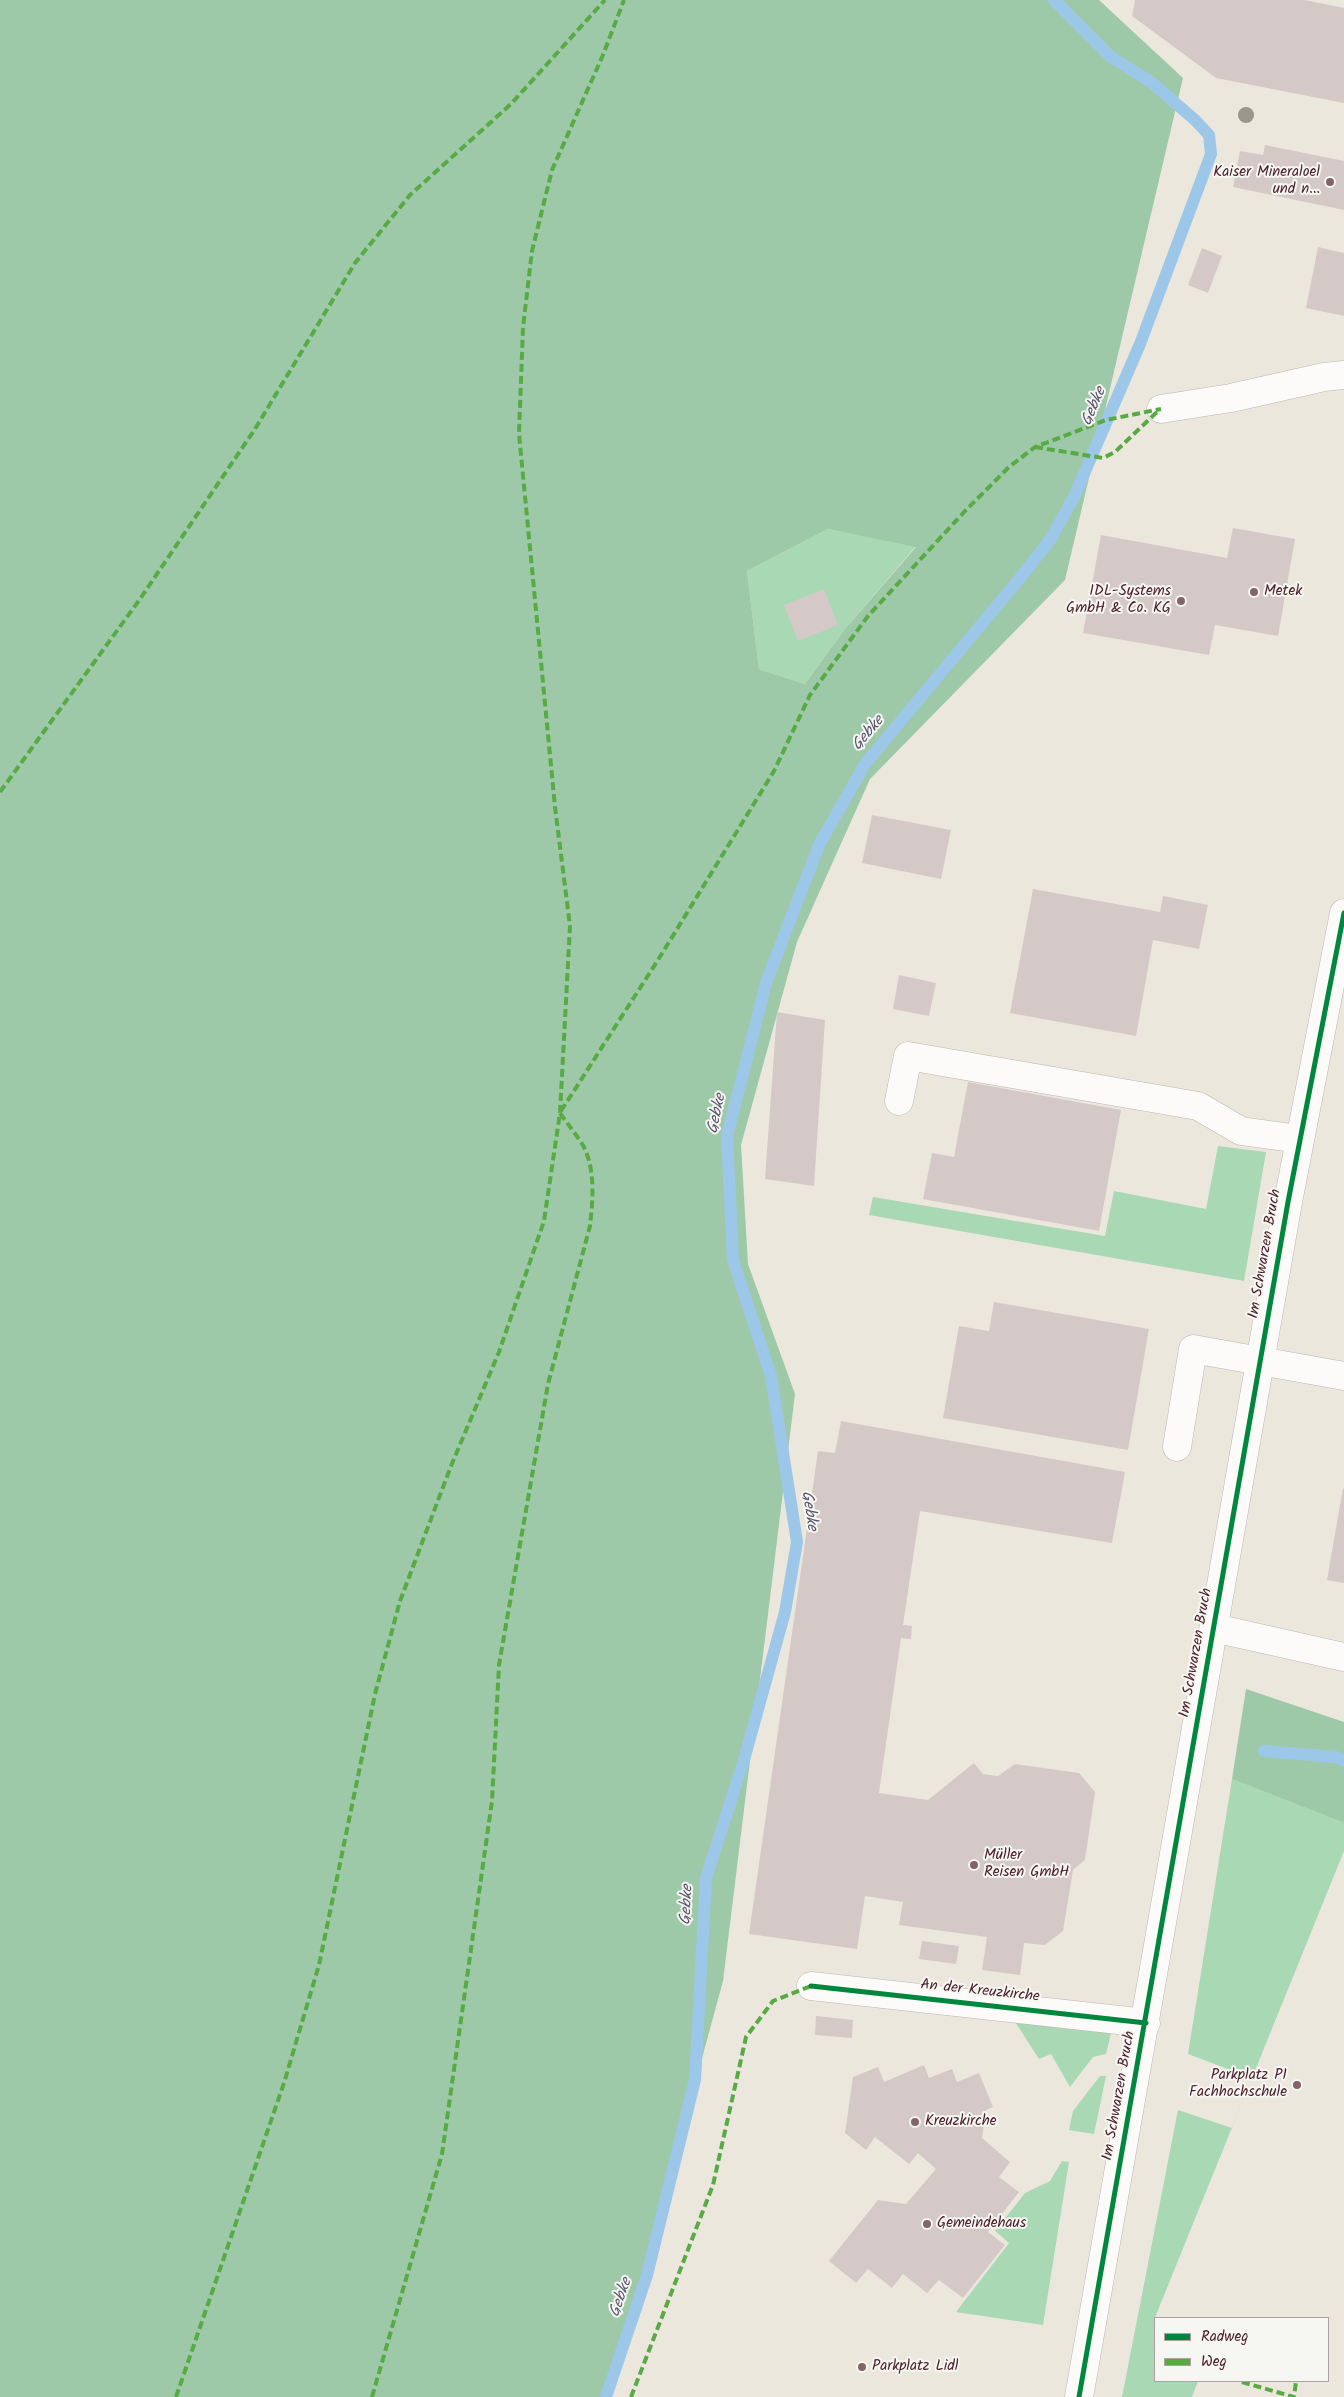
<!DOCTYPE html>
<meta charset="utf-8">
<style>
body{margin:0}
#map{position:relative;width:1344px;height:2397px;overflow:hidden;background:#ece7dd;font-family:Kalam,sans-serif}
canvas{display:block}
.legend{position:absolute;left:1154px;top:2317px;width:175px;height:65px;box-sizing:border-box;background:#f6f6f2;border:1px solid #b1a0a2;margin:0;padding:6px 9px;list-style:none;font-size:15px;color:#4a1f2b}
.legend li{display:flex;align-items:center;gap:10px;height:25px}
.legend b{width:25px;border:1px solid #b1a0a2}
</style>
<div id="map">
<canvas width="1344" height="2397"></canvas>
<ul class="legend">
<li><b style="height:6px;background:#00873e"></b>Radweg</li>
<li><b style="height:6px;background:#57aa44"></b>Weg</li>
</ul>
</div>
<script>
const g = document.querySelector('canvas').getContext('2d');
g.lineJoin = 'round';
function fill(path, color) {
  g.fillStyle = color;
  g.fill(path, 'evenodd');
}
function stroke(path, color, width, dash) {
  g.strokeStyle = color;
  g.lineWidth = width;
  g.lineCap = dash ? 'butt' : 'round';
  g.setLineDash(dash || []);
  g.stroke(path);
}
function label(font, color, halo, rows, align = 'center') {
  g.font = font + ' Kalam,sans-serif';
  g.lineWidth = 4;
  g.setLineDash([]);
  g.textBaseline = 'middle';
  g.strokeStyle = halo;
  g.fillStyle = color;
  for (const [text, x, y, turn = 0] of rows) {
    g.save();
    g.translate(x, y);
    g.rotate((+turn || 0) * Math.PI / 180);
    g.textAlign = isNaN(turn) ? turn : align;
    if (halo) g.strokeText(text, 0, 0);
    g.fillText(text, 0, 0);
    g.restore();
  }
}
const green = new Path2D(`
 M 828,529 L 916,546 L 844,630 L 805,684 L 759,669 L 747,571 Z
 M 1218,1146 L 1266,1152 L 1244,1281 L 869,1215 L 873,1197 L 1105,1236 L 1114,1191 L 1206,1209 Z
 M 1232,1779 L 1344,1823 L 1344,1851 L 1154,2320 L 1155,2381 L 1198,2381 L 1192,2397 L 1122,2397 L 1178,2110 L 1232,2128 L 1252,2078 L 1188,2054 Z
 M 1012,2017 L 1112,2029 L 1106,2054 L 1093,2057 L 1070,2087 L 1051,2054 L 1039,2059 Z
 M 1100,2076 L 1106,2076 L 1094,2134 L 1069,2130 L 1073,2111 Z
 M 1062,2161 L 1069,2162 L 1043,2325 L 956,2312 L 1009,2243 L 995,2231 L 1025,2193 L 1050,2181 Z`);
const forest = new Path2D(`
 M 0,0 L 1099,0 L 1183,78 L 1065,580 L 870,779 L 797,942 L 741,1145 L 748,1264 L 795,1394 L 723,1981 L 610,2397 L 0,2397 ZM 828,529 L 916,547 L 844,630 L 805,684 L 759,669 L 747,571 Z
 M 1246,1689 L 1344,1722 L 1344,1823 L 1232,1779 Z`);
const stream = new Path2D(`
 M 1264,1751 L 1336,1757 L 1344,1761
 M 606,2397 L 647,2275 L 695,2080 L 706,1878 L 744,1760 L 785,1612 L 797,1542 L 771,1376 L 733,1260 L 727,1136 L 766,983 L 819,845 L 865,764 L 1020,578 L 1050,540 L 1074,497 L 1140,344 L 1211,154 L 1209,135 L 1195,120 L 1151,82 L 1111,57 L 1054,0`);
const building = new Path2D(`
 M 1135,0 L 1305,0 L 1344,8 L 1344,103 L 1216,78 L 1132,16 Z
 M 1265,145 L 1344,161 L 1344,210 L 1233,187 L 1240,151 L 1263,155 Z
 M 1318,247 L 1344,253 L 1344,316 L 1306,308 Z
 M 1202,248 L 1222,256 L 1208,293 L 1188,285 Z
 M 1233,528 L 1295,539 L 1278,636 L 1215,625 L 1209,655 L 1083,633 L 1101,535 L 1227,558 Z
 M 824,589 L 838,625 L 798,641 L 784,605 Z
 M 872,815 L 951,830 L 941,879 L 862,863 Z
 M 1033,889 L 1160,912 L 1163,896 L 1208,905 L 1199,949 L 1153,940 L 1136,1036 L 1010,1013 Z
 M 899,975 L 936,983 L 929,1016 L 893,1009 Z
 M 777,1012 L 825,1020 L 814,1186 L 765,1179 Z
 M 968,1082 L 1121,1110 L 1099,1231 L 923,1199 L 932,1153 L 954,1157 Z
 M 994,1302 L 1149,1329 L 1128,1450 L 943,1418 L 959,1326 L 989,1331 Z
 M 841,1421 L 1125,1472 L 1112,1543 L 920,1511 L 903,1625 L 912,1626 L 911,1639 L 901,1638 L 879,1793 L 928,1800 L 974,1763 L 983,1774 L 998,1776 L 1015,1764 L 1079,1773 L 1095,1792 L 1085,1860 L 1073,1870 L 1063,1931 L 1045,1945 L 1024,1943 L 1020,1975 L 982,1970 L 987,1937 L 899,1925 L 903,1902 L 865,1896 L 857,1949 L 749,1934 L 818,1451 L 835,1453 Z
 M 1343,1488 L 1344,1489 L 1344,1583 L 1327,1580 Z
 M 922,1941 L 959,1946 L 956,1964 L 919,1959 Z
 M 816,2016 L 853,2020 L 852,2038 L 815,2035 Z
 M 924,2065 L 929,2078 L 952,2069 L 957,2082 L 979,2073 L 993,2107 L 986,2110 L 982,2138 L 1010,2162 L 999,2177 L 1019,2192 L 988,2232 L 1005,2245 L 963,2298 L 939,2280 L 927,2293 L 903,2274 L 892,2288 L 868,2269 L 856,2283 L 829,2261 L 878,2200 L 906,2204 L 936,2169 L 918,2153 L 909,2164 L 875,2137 L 866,2150 L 845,2133 L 853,2077 L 878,2067 L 884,2082 Z`);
const minor = new Path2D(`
 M 1161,409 L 1231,398 L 1324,377 L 1344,375
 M 899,1101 L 908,1056 L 1198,1106 L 1241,1131 L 1299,1139
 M 1177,1447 L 1193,1349 L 1344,1376
 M 1214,1628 L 1344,1657
 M 811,1986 L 1146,2023
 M 1079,2397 L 1288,1202 L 1344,913`);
const quiet = new Path2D(`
 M 1035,447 L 1103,458 L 1115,452 L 1159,410
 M 0,792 L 140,599 L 255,429 L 355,263 L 410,195 L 511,104 L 605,0
 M 561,1111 L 658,960 L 774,771 L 810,695 L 868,616 L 966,510 L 1009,467 L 1035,447 L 1106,420 L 1161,409
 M 1242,2382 L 1294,2397 L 1296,2381
 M 176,2397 L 284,2083 L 319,1965 L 375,1694 L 400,1601 L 451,1466 L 499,1352 L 544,1221 L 560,1113 L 570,926 L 555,807 L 519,434 L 523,327 L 532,251 L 552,170 L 603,55 L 624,0
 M 372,2397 L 442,2154 L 492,1801 L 499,1665 L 548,1384 L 590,1226 C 593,1199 596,1166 581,1142 C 574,1132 567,1123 560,1113
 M 631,2397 L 713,2185 L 746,2037 L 773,2001 L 811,1986`);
const cycleway = new Path2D(`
 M 811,1986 L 1146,2023
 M 1079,2397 L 1288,1202 L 1344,913`);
const trees = [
 [1246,115]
];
const markers = [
 [1330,182,5,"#836569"],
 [1254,592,5,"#836569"],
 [1181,601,5,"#836569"],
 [974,1865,5,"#836569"],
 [1297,2085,5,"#836569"],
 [915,2122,5,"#836569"],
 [927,2224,5,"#836569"],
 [862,2367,5,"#836569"]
];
const poiNames = [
 ["Kaiser Mineraloel",1320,173,"right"],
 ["und n...",1320,190,"right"],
 ["IDL-Systems",1171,592,"right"],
 ["GmbH & Co. KG",1171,609,"right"],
 ["Metek",1264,592],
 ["Müller",984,1856],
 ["Reisen GmbH",984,1873],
 ["Parkplatz P1",1287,2076,"right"],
 ["Fachhochschule",1287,2093,"right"],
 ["Kreuzkirche",925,2122],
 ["Gemeindehaus",937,2224],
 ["Parkplatz Lidl",872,2367]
];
const streetNames = [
 ["Im Schwarzen Bruch",1266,1254,-80],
 ["Im Schwarzen Bruch",1197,1653,-80],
 ["An der Kreuzkirche",980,1992,6],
 ["Im Schwarzen Bruch",1120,2096,-80]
];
const waterNames = [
 ["Gebke",1095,407,-67],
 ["Gebke",869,734,-50],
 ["Gebke",718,1114,-78],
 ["Gebke",808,1511,81],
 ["Gebke",688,1905,-87],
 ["Gebke",622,2298,-71]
];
fill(green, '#a9d8b4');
fill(forest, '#9ec9a8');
stroke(stream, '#9cc7e9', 12);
fill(building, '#d5c9c8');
stroke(minor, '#bcb4af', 29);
stroke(minor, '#fcfbfa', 28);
stroke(quiet, '#57aa44', 4, [8, 4]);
stroke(cycleway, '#00873e', 5);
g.fillStyle = '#9a968c';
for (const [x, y] of trees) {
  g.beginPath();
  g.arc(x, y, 8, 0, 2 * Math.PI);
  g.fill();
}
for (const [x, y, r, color] of markers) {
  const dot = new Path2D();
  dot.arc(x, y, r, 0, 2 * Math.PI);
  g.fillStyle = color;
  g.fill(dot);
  stroke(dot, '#f6f6f2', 2);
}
label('15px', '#4a1f2b', '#f6f6f2', poiNames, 'left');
label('15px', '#4a1f2b', '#f6f6f2', streetNames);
label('italic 16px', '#5b556f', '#f6f6f2', waterNames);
</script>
